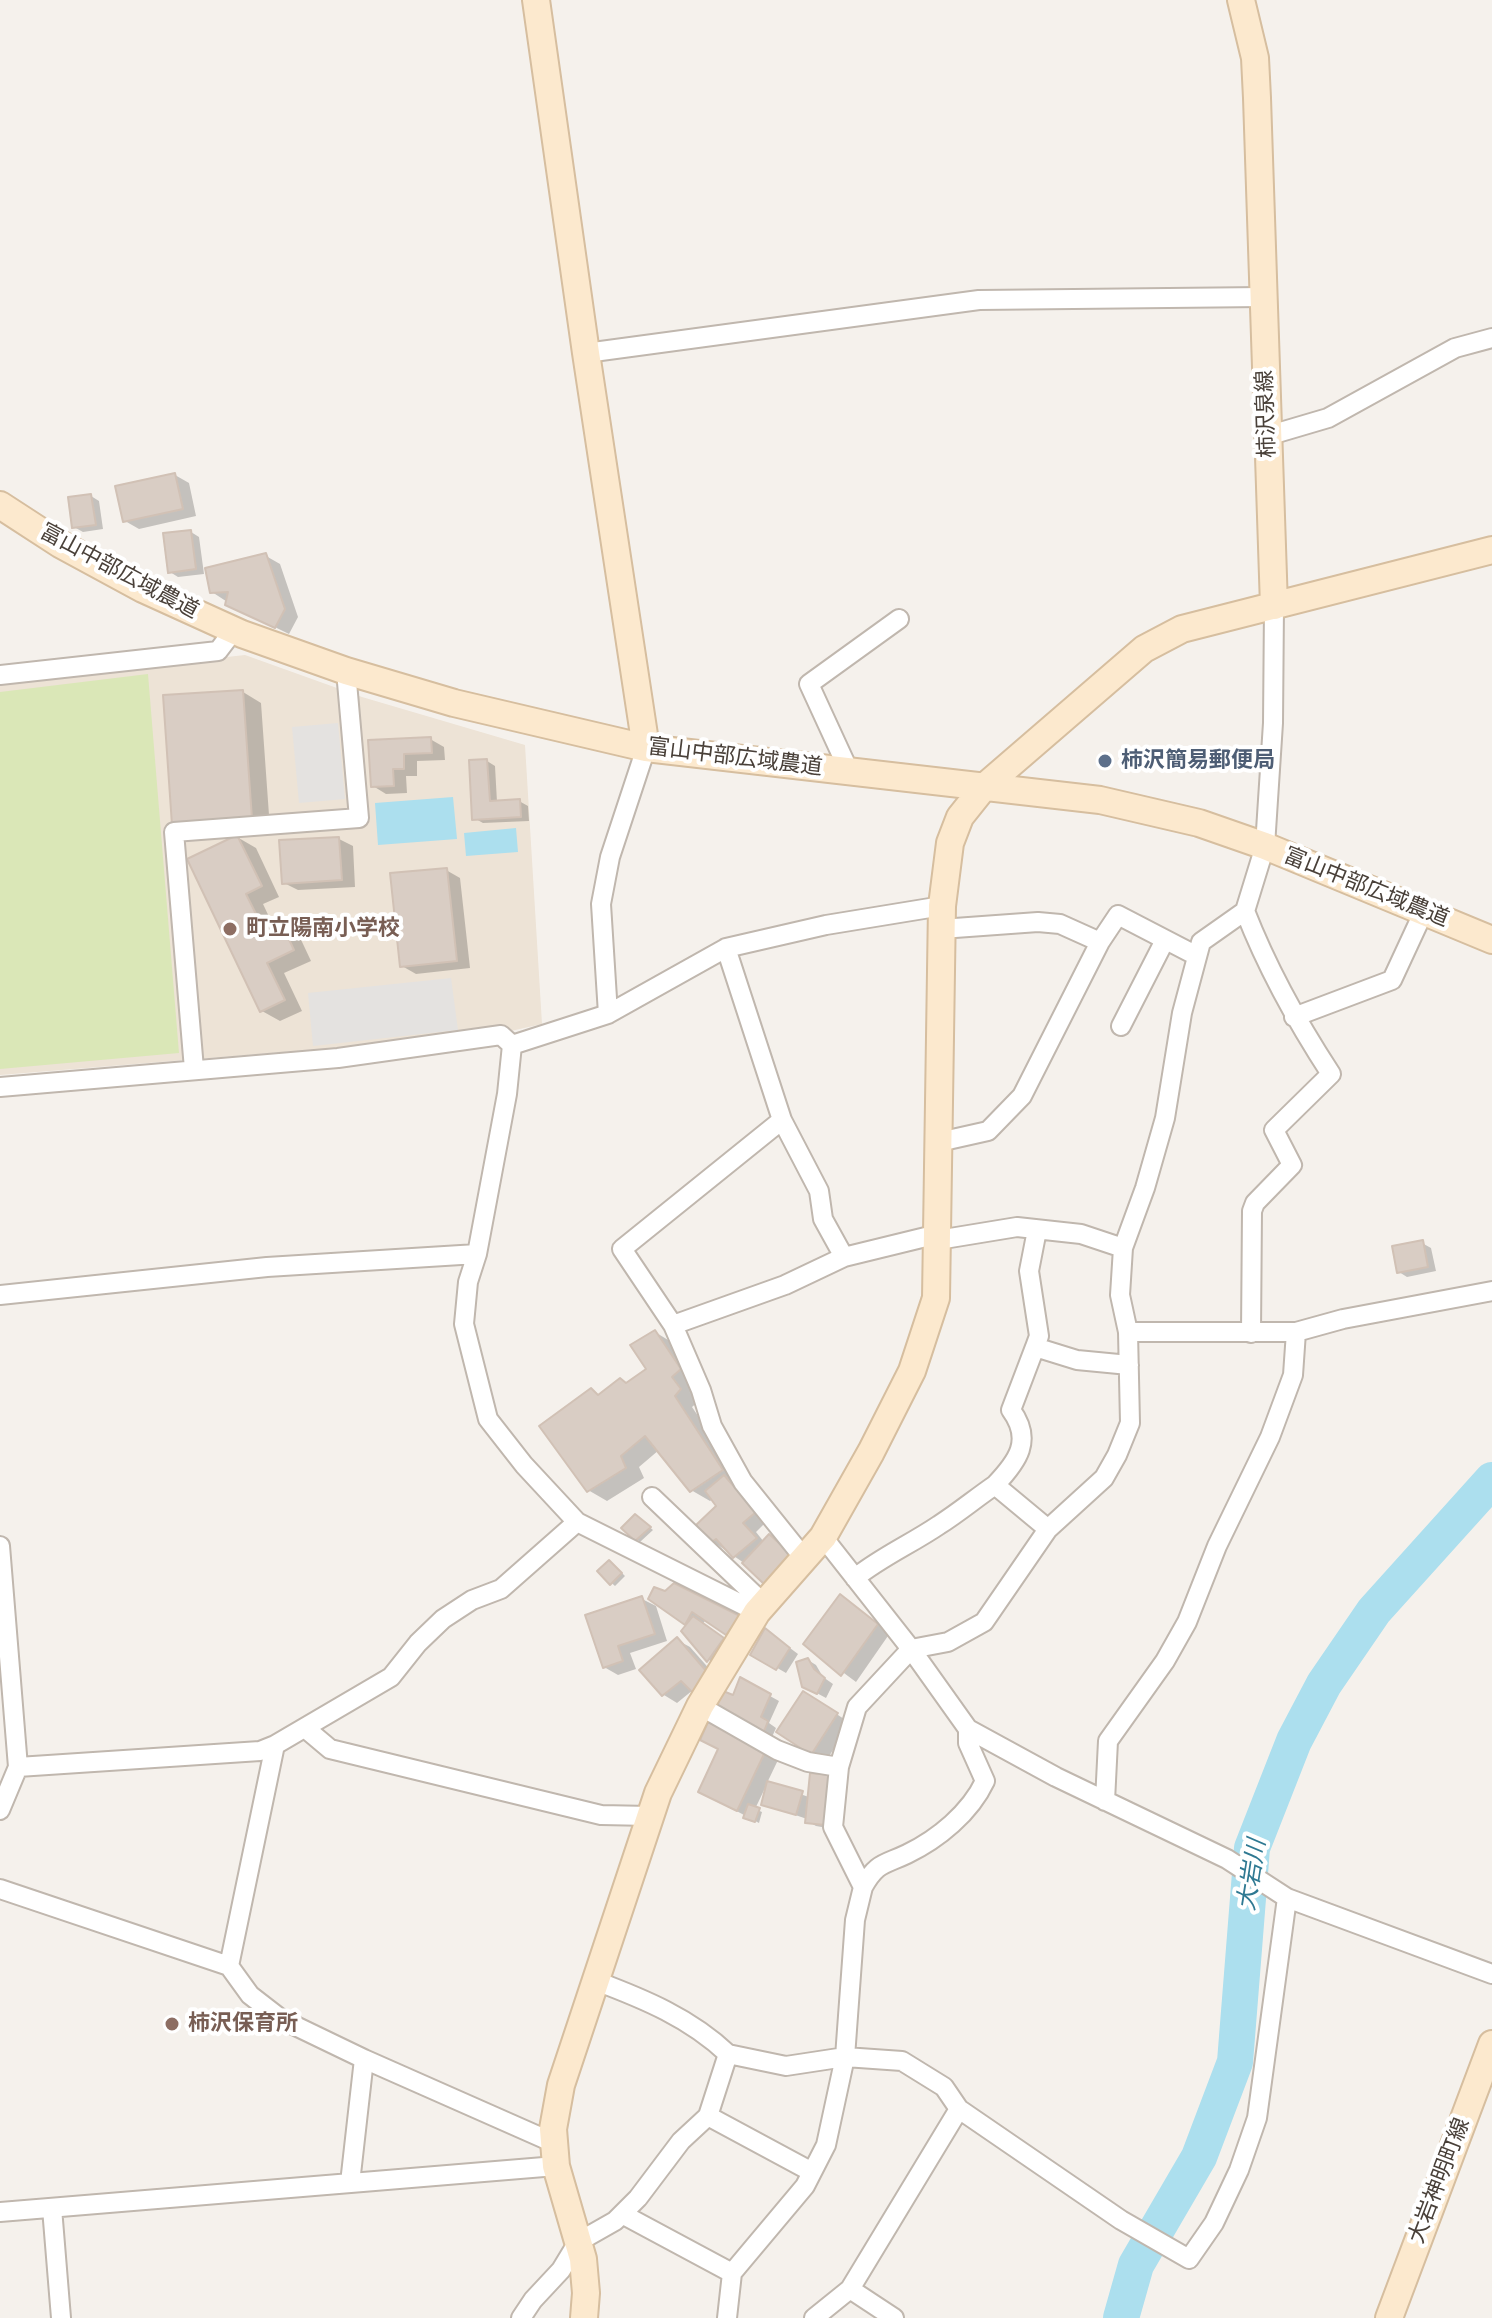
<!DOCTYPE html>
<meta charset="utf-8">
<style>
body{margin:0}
canvas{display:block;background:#f5f1ec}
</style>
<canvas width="1492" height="2318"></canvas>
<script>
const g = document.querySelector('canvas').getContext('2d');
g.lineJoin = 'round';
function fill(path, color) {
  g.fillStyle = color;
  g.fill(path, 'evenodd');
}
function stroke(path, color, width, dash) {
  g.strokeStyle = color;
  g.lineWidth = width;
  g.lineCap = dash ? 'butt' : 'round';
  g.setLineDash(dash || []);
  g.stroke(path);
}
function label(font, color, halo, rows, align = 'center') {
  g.font = font + ' "DM Sans","Noto Sans JP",sans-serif';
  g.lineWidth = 8;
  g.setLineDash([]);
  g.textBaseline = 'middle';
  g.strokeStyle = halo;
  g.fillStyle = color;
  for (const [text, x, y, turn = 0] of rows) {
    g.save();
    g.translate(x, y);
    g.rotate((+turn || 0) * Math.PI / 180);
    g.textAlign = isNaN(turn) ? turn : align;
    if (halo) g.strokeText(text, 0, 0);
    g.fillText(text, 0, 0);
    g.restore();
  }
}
const education = new Path2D(`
 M 245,655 L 362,697 L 525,745 L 542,1024 L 493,1035 L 0,1075 L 0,682 Z`);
const green = new Path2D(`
 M 148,674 L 179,1053 L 0,1069 L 0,692 Z`);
const parking = new Path2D(`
 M 338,723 L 345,799 L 299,803 L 292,727 Z
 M 451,978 L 458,1030 L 313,1046 L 308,993 Z`);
const water = new Path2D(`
 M 453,797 L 457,839 L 378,845 L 375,803 Z
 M 516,828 L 518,852 L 466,856 L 464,833 Z`);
const shadow = new Path2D(`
 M 175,475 L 189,483 L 196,516 L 139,529 L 125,521 Z
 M 91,496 L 99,501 L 103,529 L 83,532 L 74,527 Z
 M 191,532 L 199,537 L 204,574 L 178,577 L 170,572 Z
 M 266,556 L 280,564 L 298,617 L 289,634 L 238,609 L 212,592 Z
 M 243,692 L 261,703 L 270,829 L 192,834 Z
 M 430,739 L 444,747 L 445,760 L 417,761 L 417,776 L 406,776 L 407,793 L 386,794 L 373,786 L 370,742 Z
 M 487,761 L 495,766 L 497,802 L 519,801 L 528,806 L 529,821 L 483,823 L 474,818 Z
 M 237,837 L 256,848 L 279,897 L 263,904 L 271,921 L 277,918 L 296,929 L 311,961 L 284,973 L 302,1011 L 280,1021 L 262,1011 Z
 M 339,839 L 353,846 L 355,887 L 298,890 L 284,883 Z
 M 446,870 L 460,878 L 470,968 L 416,974 L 402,966 Z
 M 1422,1243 L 1431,1248 L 1436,1271 L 1407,1277 L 1399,1272 Z
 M 655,1332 L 673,1343 L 698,1380 L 689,1388 L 699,1401 L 692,1407 L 768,1520 L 756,1532 L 764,1542 L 769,1536 L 778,1541 L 800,1562 L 744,1563 L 712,1541 L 718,1506 L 713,1499 L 710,1501 L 691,1490 L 659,1450 L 639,1467 L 644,1478 L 607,1501 L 588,1490 L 591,1390 L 601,1396 L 627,1384 L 649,1370 Z
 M 639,1518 L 653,1530 L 640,1542 L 624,1528 Z
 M 613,1564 L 625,1576 L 615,1586 L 599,1572 Z
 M 841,1597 L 890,1633 L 856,1682 L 805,1644 Z
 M 642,1599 L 656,1606 L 667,1641 L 630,1653 L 636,1669 L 618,1675 L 604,1667 Z
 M 650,1599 L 739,1618 L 741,1641 L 706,1619 L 703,1624 L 731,1644 L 717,1665 L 709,1660 L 684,1631 L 689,1625 Z
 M 774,1636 L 798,1654 L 786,1673 L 753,1654 Z
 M 677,1640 L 690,1647 L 720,1681 L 693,1690 L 677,1703 L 664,1695 L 642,1670 Z
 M 808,1660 L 816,1665 L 823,1677 L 833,1684 L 826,1698 L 813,1691 Z
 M 741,1680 L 779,1701 L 769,1723 L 776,1728 L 772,1737 L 718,1707 L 734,1698 Z
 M 817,1701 L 850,1723 L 826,1761 L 779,1732 Z
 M 709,1725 L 778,1760 L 767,1783 L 809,1797 L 833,1829 L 816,1826 L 807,1821 L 807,1819 L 763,1804 L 768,1787 L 766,1786 L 755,1809 L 762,1812 L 759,1823 L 714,1799 L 720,1749 Z`);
const river = new Path2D(`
 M 1121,2318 L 1136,2265 L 1199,2157 L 1235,2062 L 1252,1848 L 1294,1741 L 1324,1684 L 1374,1611 L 1492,1480`);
const building = new Path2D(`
 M 175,473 L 183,509 L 123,522 L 115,486 Z
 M 91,494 L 96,525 L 72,528 L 68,497 Z
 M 191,530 L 196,569 L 168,573 L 163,533 Z
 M 266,553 L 285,609 L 275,628 L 225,605 L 228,592 L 210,593 L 205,568 Z
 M 243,690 L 252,819 L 172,825 L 163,695 Z
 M 431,737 L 432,753 L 404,754 L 404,769 L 393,769 L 394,786 L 371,787 L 368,740 Z
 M 487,759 L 490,801 L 520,799 L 521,817 L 472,820 L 469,760 Z
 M 237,835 L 262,886 L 246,894 L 261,924 L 278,916 L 294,950 L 267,963 L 285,1000 L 260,1012 L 187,859 Z
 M 339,837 L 342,880 L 282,884 L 279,840 Z
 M 447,868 L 457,961 L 400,967 L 390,873 Z
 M 1423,1240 L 1428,1267 L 1397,1273 L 1392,1246 Z
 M 655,1330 L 681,1369 L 672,1377 L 681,1389 L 675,1396 L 723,1470 L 690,1492 L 645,1436 L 621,1456 L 626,1468 L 587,1492 L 539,1426 L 591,1388 L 598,1395 L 620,1378 L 626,1383 L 646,1369 L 630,1345 Z
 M 724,1475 L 756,1512 L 743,1523 L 757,1538 L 733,1558 L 716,1539 L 710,1543 L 696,1525 L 716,1506 L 705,1491 Z
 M 635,1514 L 651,1527 L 635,1541 L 621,1528 Z
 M 769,1534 L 793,1556 L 766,1586 L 742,1563 Z
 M 609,1560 L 622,1573 L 610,1585 L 597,1571 Z
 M 674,1583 L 740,1616 L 726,1635 L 692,1612 L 685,1625 L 648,1599 L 654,1587 L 665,1591 Z
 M 840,1594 L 878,1624 L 841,1676 L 803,1644 Z
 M 642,1596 L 655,1634 L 618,1646 L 623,1661 L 603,1668 L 585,1615 Z
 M 693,1616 L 724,1638 L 707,1662 L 681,1631 Z
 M 765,1628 L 790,1648 L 776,1670 L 750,1655 Z
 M 677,1637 L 707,1672 L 694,1694 L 681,1681 L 662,1696 L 639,1670 Z
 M 808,1658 L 814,1669 L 825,1678 L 817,1694 L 802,1687 L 796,1662 Z
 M 740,1677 L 771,1694 L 761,1717 L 768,1721 L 763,1734 L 716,1708 L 723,1691 L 733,1695 Z
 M 803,1691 L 838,1713 L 811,1755 L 776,1732 Z
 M 708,1722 L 766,1750 L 737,1811 L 698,1792 L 718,1749 L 700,1740 Z
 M 810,1773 L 830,1775 L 825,1825 L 805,1823 Z
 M 767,1781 L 803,1791 L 796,1815 L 761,1805 Z
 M 748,1804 L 760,1808 L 755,1822 L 743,1818 Z`);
const street = new Path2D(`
 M 586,353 L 979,300 L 1263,297
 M 1267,436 L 1328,418 L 1455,348 L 1492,338
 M 0,675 L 218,651 L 234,630
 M 849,771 L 809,684 L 899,619
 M 1245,911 C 1268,970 1297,1022 1331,1074 L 1274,1130 L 1292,1165 L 1255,1203 L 1252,1211 L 1251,1333
 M 941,929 L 1038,922 L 1060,924 L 1100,942 L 1118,915 L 1197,956
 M 726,948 L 782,1120
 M 608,1014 L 601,904 L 610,857 L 646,748
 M 1294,1017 L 1392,980 L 1424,911
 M 1121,1026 L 1165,940
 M 194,1069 L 174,832 L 359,818 L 346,671
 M 0,1087 L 338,1058 L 501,1035 L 512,1045
 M 939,1142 L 988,1131 L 1022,1096 L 1100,942
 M 1037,1230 L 1029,1271 L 1039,1336 L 1035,1347 L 1077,1360 L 1129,1365
 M 938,1240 L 1017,1227 L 1081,1234 L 1123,1248
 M 844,1257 L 938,1234
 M 0,1295 L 267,1267 L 477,1254
 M 673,1325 L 785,1285 L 844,1257 L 823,1219 L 819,1191 L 782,1120 L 622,1249 L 673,1325 L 701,1390 L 712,1426 L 743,1482 L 804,1558
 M 1128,1332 L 1296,1332 L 1343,1319 L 1492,1291
 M 1035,1347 L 1011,1410 C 1033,1440 1018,1461 995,1485 L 1048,1529
 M 652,1497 L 764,1604
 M 823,1537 L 911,1649 L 968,1729 L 1056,1777 L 1227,1859 L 1287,1898 L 1492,1974
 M 0,1546 L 18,1767 L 0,1810
 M 855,1578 C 881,1557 911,1544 939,1525 C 958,1513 976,1498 995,1485
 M 757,1612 L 577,1522 L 524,1465 L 488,1419 L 464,1324 L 468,1282 L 477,1254 L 507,1094 L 512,1045 L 608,1014 L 726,948 L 826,925 L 942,906
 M 700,1706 L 777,1750 L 808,1762 L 839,1767
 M 305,1728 L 330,1749 L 601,1815 L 650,1816
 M 18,1767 L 260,1751 L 275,1745 L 391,1677 L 418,1643 L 443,1619 L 472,1600 L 501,1589 L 577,1522
 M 1105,1801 L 1108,1741 L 1165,1661 L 1187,1622 L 1217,1546 L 1270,1437 L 1293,1375 L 1296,1332
 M 863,1887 C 877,1862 884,1865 907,1854 C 938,1839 970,1813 985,1781 L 968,1743 L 968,1729
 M 0,1889 L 229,1966 L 275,1745
 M 229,1966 L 250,1995 L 281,2019 L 364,2059 L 350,2183
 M 728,2054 L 786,2066 L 845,2057 L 902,2061 L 944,2087 L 959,2109 L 1121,2220 L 1189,2259 L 1214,2223 L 1239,2170 L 1257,2118 L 1287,1898
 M 364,2059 L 554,2143
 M 708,2116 L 812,2172
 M 52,2208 L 61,2318
 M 0,2212 L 556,2166
 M 622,2214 L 732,2273
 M 850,2289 L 894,2318
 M 521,2318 L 533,2300 L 561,2270 L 578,2242 L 615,2221 L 638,2198 L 681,2141 L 708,2116 L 728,2054 C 690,2018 644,1999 596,1981
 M 727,2318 L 732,2273 L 805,2186 L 826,2145 L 845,2057 L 855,1920 L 863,1887 L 833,1827 L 839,1767 L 857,1707 L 911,1649 L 948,1642 L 984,1622 L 1048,1529 L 1104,1478 L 1117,1455 L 1130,1423 L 1128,1332 L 1120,1295 L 1123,1248 L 1145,1188 L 1165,1118 L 1182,1013 L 1201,942 L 1245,911 L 1265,846 L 1273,723 L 1274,606
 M 814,2318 L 850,2289 L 959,2109`);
const secondary = new Path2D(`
 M 536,0 L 586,353 L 646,748
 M 1241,0 L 1255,58 L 1257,98 L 1274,606
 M 0,505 L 60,544 L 143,589 L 242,634 L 346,671 L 454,703 L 646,748 L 1100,800 L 1199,823 L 1265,846 L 1492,940
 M 584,2318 L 586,2293 L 583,2259 L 556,2166 L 553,2129 L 561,2085 L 658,1793 L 700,1706 L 757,1612 L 823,1537 L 871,1452 L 912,1371 L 936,1298 L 942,906 L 950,843 L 960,817 L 984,787 L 1144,649 L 1182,629 L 1492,550
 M 1389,2318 L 1492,2044`);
const markers = [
 [1105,761,8,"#5c6f8a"],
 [230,929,8,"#8d6e63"],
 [172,2024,8,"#8d6e63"]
];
const streetNames = [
 ["柿沢泉線",1267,414,-92],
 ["富山中部広域農道",119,572,28],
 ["富山中部広域農道",735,758,7],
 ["富山中部広域農道",1366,888,22],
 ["大岩神明町線",1440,2181,-69]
];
const serviceNames = [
 ["柿沢簡易郵便局",1121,761]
];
const educationNames = [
 ["町立陽南小学校",246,929],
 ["柿沢保育所",188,2024]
];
const waterNames = [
 ["大岩川",1253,1875,-81]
];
fill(education, '#ede3d6');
fill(green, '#dae7b7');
fill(parking, '#e4e2e0');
fill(water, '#acdfee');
fill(shadow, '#0003');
stroke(river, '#acdfee', 36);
fill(building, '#d9cdc4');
stroke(building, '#d1c1b5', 2);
stroke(street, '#c0b7ae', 22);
stroke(secondary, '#d6be9f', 30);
stroke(street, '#fff', 18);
stroke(secondary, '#fce9ce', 26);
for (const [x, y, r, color] of markers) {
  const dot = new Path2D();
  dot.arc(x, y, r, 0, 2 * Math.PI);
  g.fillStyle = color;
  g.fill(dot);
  stroke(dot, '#fff', 3);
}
label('22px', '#494039', '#fff', streetNames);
label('bold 22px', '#4e5e75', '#fff', serviceNames, 'left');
label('bold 22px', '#785e54', '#fff', educationNames, 'left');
label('italic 24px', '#2f7992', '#fff', waterNames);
</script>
